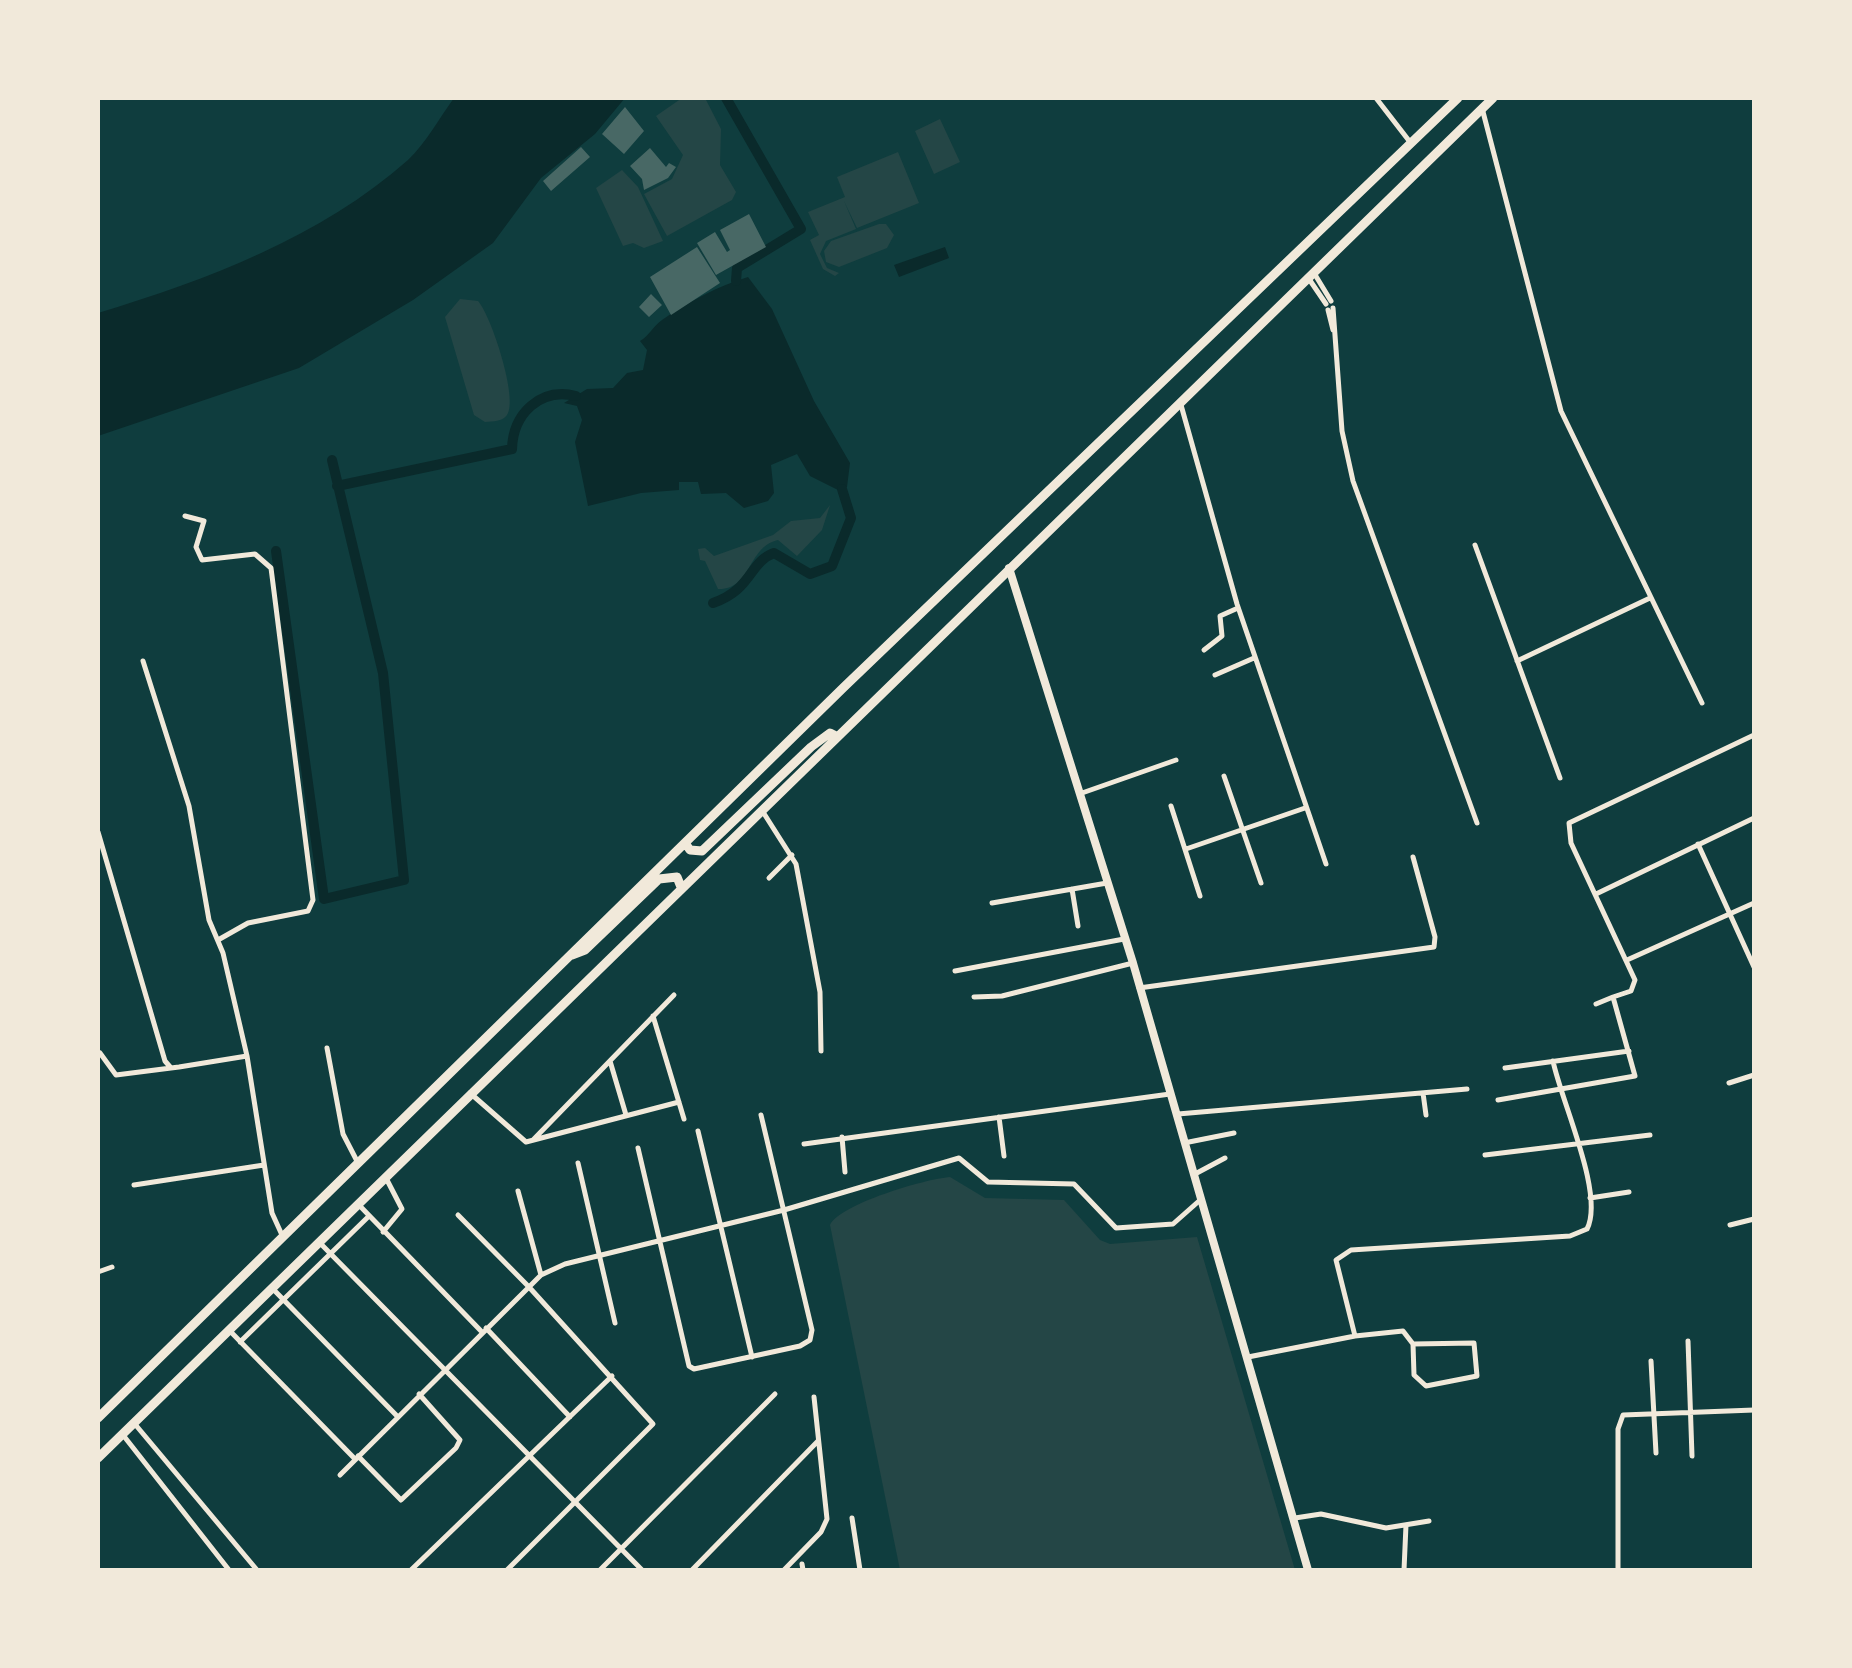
<!DOCTYPE html>
<style>
body{margin:0}
#map{position:relative;width:1852px;height:1668px;overflow:hidden;background:#0f3d3e;font-family:"DM Sans",sans-serif}
canvas{display:block}
.frame{position:absolute;inset:0;border:100px solid #f1e9da;pointer-events:none}
</style>
<div id="map">
<canvas width="1852" height="1668"></canvas>
<div class="frame"></div>
</div>
<script>
const g = document.querySelector('canvas').getContext('2d');
g.lineJoin = 'round';
function fill(path, color) {
  g.fillStyle = color;
  g.fill(path, 'evenodd');
}
function stroke(path, color, width, dash) {
  g.strokeStyle = color;
  g.lineWidth = width;
  g.lineCap = dash ? 'butt' : 'round';
  g.setLineDash(dash || []);
  g.stroke(path);
}
const green = new Path2D(`
 M 682,98 L 705,98 L 721,129 L 720,165 L 736,192 L 732,200 L 667,236 L 644,194 L 672,179 L 683,155 L 656,116 Z
 M 940,119 L 960,162 L 934,174 L 915,131 Z
 M 898,152 L 919,203 L 857,228 L 844,201 L 856,229 L 826,241 L 820,254 L 827,268 L 839,273 L 835,276 L 823,269 L 810,240 L 819,235 L 808,212 L 845,197 L 837,177 Z
 M 622,170 L 638,187 L 663,241 L 644,248 L 633,243 L 623,246 L 596,188 Z
 M 879,224 L 886,224 L 894,235 L 887,248 L 839,267 L 826,262 L 824,251 L 831,241 Z
 M 460,299 L 478,301 C 491,315 519,400 507,415 C 502,422 493,421 485,422 L 474,415 L 445,317 Z
 M 830,505 L 822,530 L 797,556 L 778,540 C 747,547 752,590 718,589 L 705,561 L 700,560 L 698,549 L 705,548 L 714,556 L 773,535 L 791,521 L 820,518 Z
 M 950,1177 L 985,1198 L 1064,1200 L 1100,1240 L 1110,1244 L 1197,1237 L 1295,1570 L 900,1570 L 830,1225 C 840,1204 925,1179 950,1177 Z`);
const water = new Path2D(`
 M 454,98 L 625,98 L 595,134 L 541,178 L 493,243 L 413,300 L 299,368 L 98,436 L 98,313 C 207,280 321,237 408,160 C 426,143 440,117 454,98 Z
 M 945,247 L 949,258 L 899,277 L 894,265 Z
 M 748,277 L 772,309 L 814,401 L 850,463 L 847,487 L 838,490 L 810,476 L 797,454 L 771,465 L 774,493 L 768,501 L 744,508 L 726,493 L 701,494 L 698,482 L 679,482 L 679,490 L 641,493 L 588,506 L 575,442 L 582,420 L 577,406 L 564,403 L 587,389 L 613,388 L 627,373 L 643,370 L 647,350 L 640,341 C 650,335 652,327 662,320 C 688,302 718,286 748,277 Z`);
const canal = new Path2D(`
 M 726,98 L 801,229 L 737,268 L 736,281
 M 337,486 L 512,449 C 513,414 540,387 576,396
 M 276,551 L 324,899 L 404,880 L 383,673 L 332,460
 M 713,603 C 752,590 749,562 774,553 L 810,574 L 832,566 L 851,518 L 842,489`);
const building = new Path2D(`
 M 625,107 L 644,131 L 624,154 L 602,134 Z
 M 581,147 L 590,157 L 551,191 L 543,181 Z
 M 650,148 L 666,167 L 669,163 L 676,167 L 668,178 L 644,190 L 642,179 L 630,166 Z
 M 749,214 L 766,247 L 716,275 L 697,243 L 715,232 L 727,252 L 730,250 L 720,230 Z
 M 697,247 L 720,283 L 671,315 L 650,277 Z
 M 651,294 L 662,305 L 649,317 L 639,307 Z`);
const minor = new Path2D(`
 M 1376,98 L 1410,142
 M 1482,108 L 1561,411 L 1702,703
 M 1314,273 L 1331,301
 M 1309,279 L 1326,304
 M 1333,308 L 1342,431 L 1353,481 L 1477,823
 M 1328,310 L 1333,330
 M 1181,405 L 1237,604 L 1326,864
 M 185,516 L 204,521 L 196,547 L 202,560 L 255,554 L 271,568 L 313,900 L 308,911 L 248,923 L 218,940
 M 1475,545 L 1560,778
 M 1204,650 L 1222,636 L 1220,616 L 1238,608
 M 143,661 L 189,806 L 209,920 L 223,953 L 247,1056 L 272,1213 L 282,1235
 M 1517,661 L 1650,598
 M 1215,675 L 1254,658
 M 1224,776 L 1261,883
 M 1082,793 L 1176,760
 M 1171,806 L 1200,896
 M 763,812 L 796,864 L 820,992 L 821,1051
 M 98,832 L 165,1061 L 171,1068 L 179,1067 L 247,1056
 M 1698,844 L 1754,967
 M 1186,849 L 1305,808
 M 769,878 L 792,855
 M 1072,889 L 1078,926
 M 1596,894 L 1754,818
 M 992,903 L 1107,883
 M 1627,960 L 1754,903
 M 955,971 L 1124,939
 M 1139,988 L 1434,947 L 1435,937 L 1413,857
 M 974,997 L 1002,996 L 1133,963
 M 1596,1004 L 1613,997
 M 653,1016 L 684,1119
 M 327,1048 L 343,1134 L 358,1163
 M 100,1053 L 116,1075 L 171,1068
 M 610,1061 L 626,1115
 M 1505,1068 L 1629,1051
 M 1729,1083 L 1754,1075
 M 470,1093 L 526,1142 L 679,1102
 M 1423,1093 L 1426,1115
 M 1498,1100 L 1635,1076 L 1613,997 L 1631,991 L 1635,980 L 1571,843 L 1569,823 L 1754,735
 M 1178,1114 L 1467,1089
 M 999,1117 L 1004,1156
 M 698,1131 L 752,1357
 M 842,1137 L 845,1172
 M 533,1140 L 674,995
 M 1184,1143 L 1234,1133
 M 804,1144 L 1170,1094
 M 638,1148 L 689,1366 L 694,1369 L 800,1346 L 810,1340 L 812,1330 L 761,1115
 M 1485,1155 L 1650,1135
 M 578,1163 L 615,1323
 M 1195,1174 L 1225,1158
 M 134,1185 L 264,1165
 M 518,1191 L 541,1275 L 565,1264 L 784,1210 L 959,1158 L 988,1182 L 1074,1184 L 1116,1228 L 1173,1224 L 1199,1201
 M 1590,1198 L 1629,1192
 M 358,1204 L 481,1331
 M 1730,1225 L 1754,1219
 M 383,1232 L 402,1209 L 387,1180
 M 319,1242 L 642,1570
 M 98,1272 L 112,1267
 M 272,1288 L 397,1416
 M 486,1328 L 570,1417
 M 229,1330 L 355,1459
 M 1355,1336 L 1403,1331 L 1413,1344 L 1414,1375 L 1426,1386 L 1477,1376 L 1474,1343 L 1413,1344
 M 1688,1341 L 1692,1456
 M 240,1342 L 368,1217
 M 1248,1357 L 1355,1336 L 1336,1260 L 1351,1250 L 1570,1236 L 1587,1229 C 1605,1194 1561,1101 1553,1061
 M 1651,1361 L 1656,1453
 M 134,1423 L 257,1570
 M 123,1435 L 229,1570
 M 358,1456 L 401,1500 L 456,1448 L 460,1440 L 419,1394
 M 340,1475 L 529,1287 L 458,1215
 M 852,1518 L 860,1570
 M 1295,1518 L 1321,1514 L 1386,1528 L 1429,1521
 M 802,1564 L 803,1570
 M 411,1570 L 612,1376
 M 507,1570 L 653,1424 L 529,1287 L 541,1275
 M 600,1570 L 775,1394
 M 692,1570 L 818,1441
 M 784,1570 L 821,1532 L 827,1519 L 814,1397
 M 1404,1570 L 1406,1525
 M 1618,1570 L 1618,1429 L 1623,1415 L 1754,1410`);
const tertiary = new Path2D(`
 M 1009,568 L 1133,963 L 1308,1570`);
const primary = new Path2D(`
 M 685,843 L 690,850 L 702,851 L 811,747 L 830,733 L 836,736
 M 572,955 L 585,950 L 659,879 L 677,877 L 681,887
 M 98,1418 L 844,687 L 1458,98
 M 98,1458 L 1493,98`);
fill(green, '#244646');
fill(water, '#0a2a2b');
stroke(canal, '#0a2a2b', 10);
fill(building, '#486865');
stroke(minor, '#f1e9da', 5);
stroke(tertiary, '#f1e9da', 8);
stroke(primary, '#f1e9da', 9);
</script>
